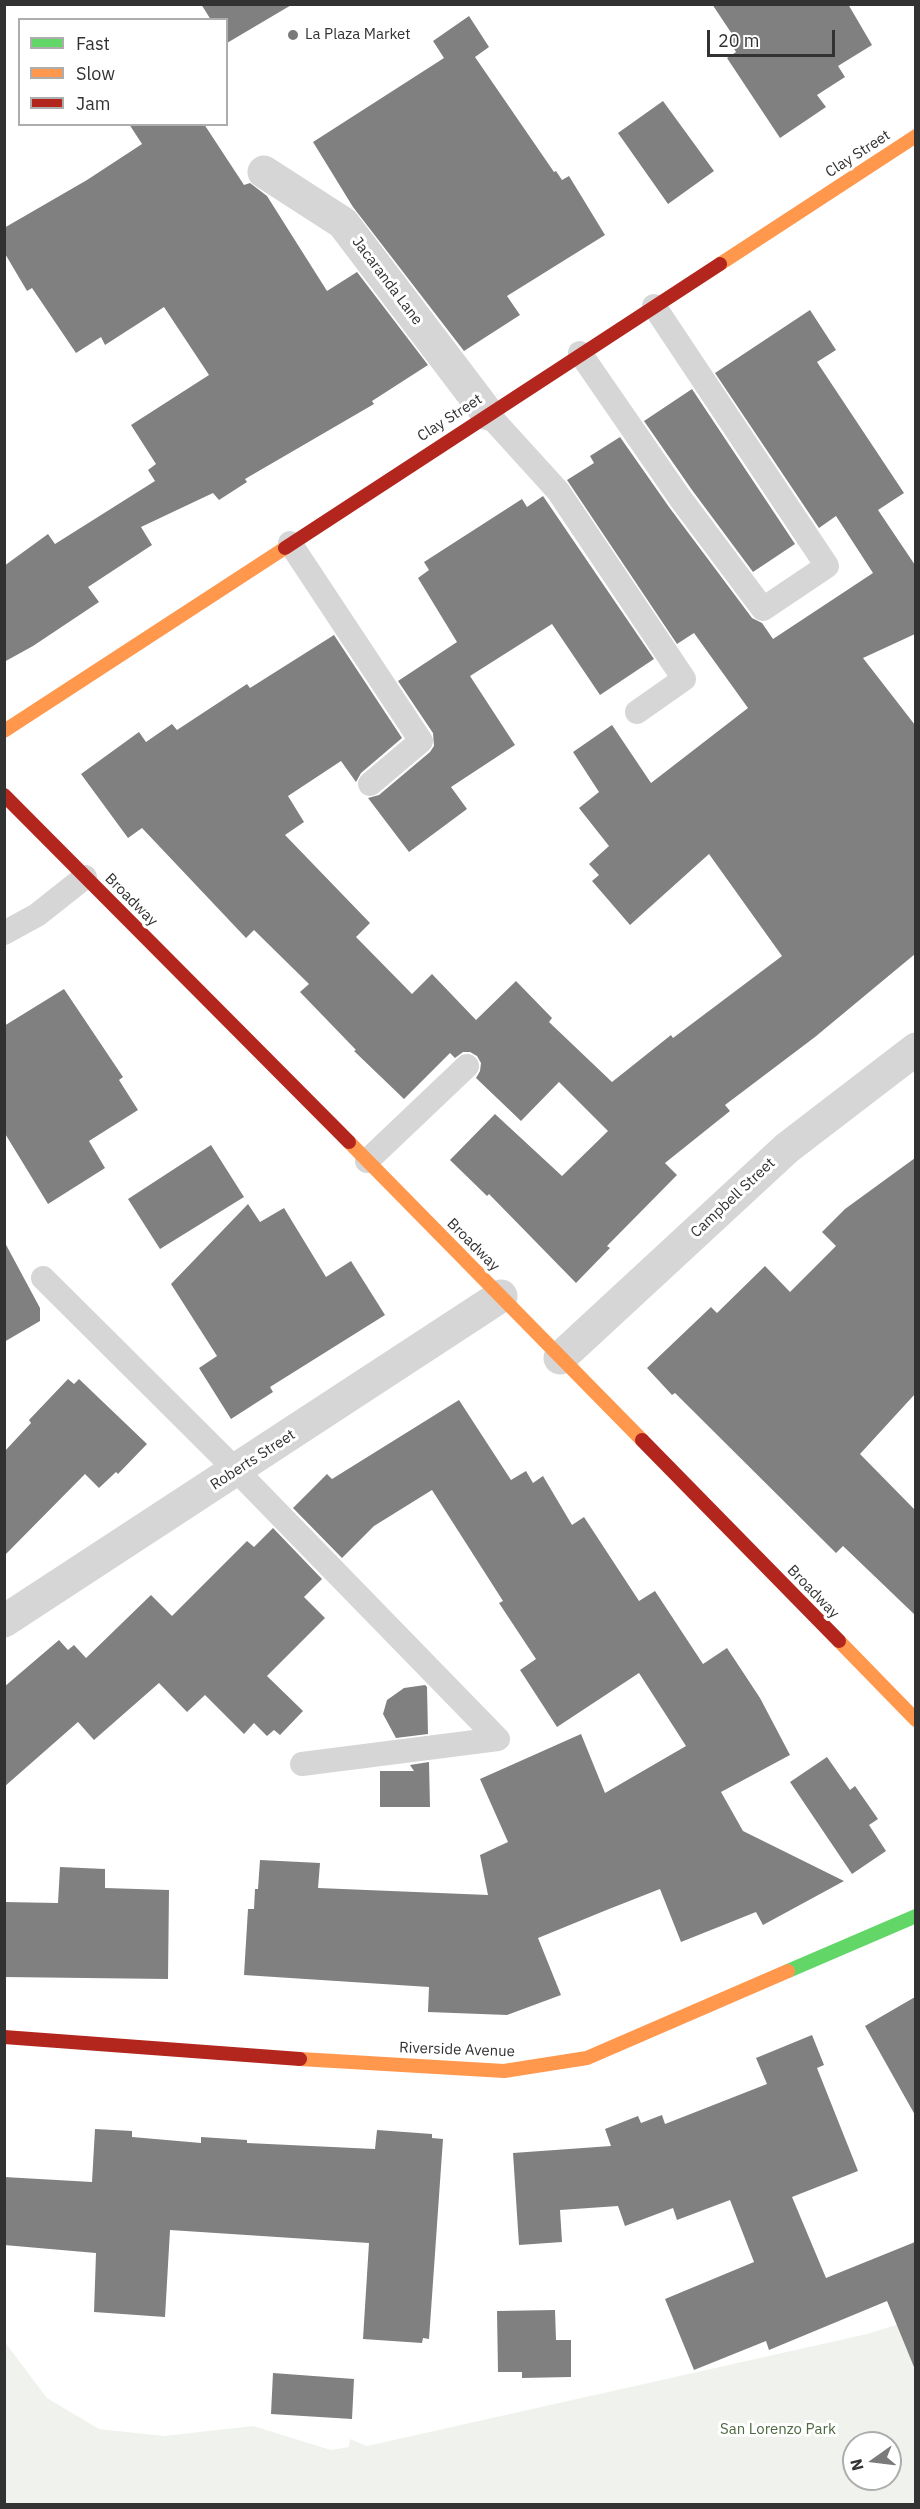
<!DOCTYPE html>
<style>
body{margin:0}
#map{position:relative;width:920px;height:2509px;overflow:hidden;background:#fff;font-family:"IBM Plex Sans",sans-serif}
canvas{display:block}
.frame{position:absolute;inset:0;border:6px solid #323232;pointer-events:none}
.legend{position:absolute;left:18px;top:18px;width:210px;height:108px;box-sizing:border-box;background:#fff;border:2px solid #adadad;margin:0;padding:8px 10px;list-style:none;font-size:18px;color:#323232}
.legend li{display:flex;align-items:center;gap:12px;height:30px}
.legend b{width:30px;border:2px solid #adadad}
.north{position:absolute;left:842px;top:2431px;width:60px;height:60px;box-sizing:border-box;background:#fff;border:2px solid #adadad;border-radius:50%;rotate:256deg;font-size:16px;font-weight:700;line-height:24px;text-align:center;color:#323232}
.north::after{content:'';display:block;margin:auto;width:21px;height:27px;background:#7a7a7a;clip-path:polygon(50% 0,100% 100%,50% 72%,0 100%)}
.scale{position:absolute;left:707px;top:30px;width:128px;height:27px;box-sizing:border-box;border:3px solid #323232;border-top:0;padding-left:8px;font-size:18px;line-height:21px;white-space:nowrap;color:#323232;-webkit-text-stroke:4px #fff;paint-order:stroke}
</style>
<div id="map">
<canvas width="920" height="2509"></canvas>
<div class="frame"></div>
<ul class="legend">
<li><b style="height:8px;background:#63d668"></b>Fast</li>
<li><b style="height:8px;background:#ff974d"></b>Slow</li>
<li><b style="height:8px;background:#b3261e"></b>Jam</li>
</ul>
<div class="north">N</div>
<div class="scale">20 m</div>
</div>
<script>
const g = document.querySelector('canvas').getContext('2d');
g.lineJoin = 'round';
function fill(path, color) {
  g.fillStyle = color;
  g.fill(path, 'evenodd');
}
function stroke(path, color, width, dash) {
  g.strokeStyle = color;
  g.lineWidth = width;
  g.lineCap = dash ? 'butt' : 'round';
  g.setLineDash(dash || []);
  g.stroke(path);
}
function label(font, color, halo, rows, align = 'center') {
  g.font = font + ' "IBM Plex Sans",sans-serif';
  g.lineWidth = 6;
  g.setLineDash([]);
  g.textBaseline = 'middle';
  g.strokeStyle = halo;
  g.fillStyle = color;
  for (const [text, x, y, turn = 0] of rows) {
    g.save();
    g.translate(x, y);
    g.rotate((+turn || 0) * Math.PI / 180);
    g.textAlign = isNaN(turn) ? turn : align;
    if (halo) g.strokeText(text, 0, 0);
    g.fillText(text, 0, 0);
    g.restore();
  }
}
const green = new Path2D(`
 M 915,2319 L 915,2504 L 5,2504 L 4,2341 L 47,2398 L 99,2429 L 164,2436 L 253,2426 L 331,2450 L 349,2447 L 350,2439 L 367,2446 L 867,2334 ZM 854,2443 L 890,2443 L 890,2479 L 854,2479 Z`);
const building = new Path2D(`
 M 201,4 L 293,4 L 227,43 L 226,20 L 211,20 Z
 M 712,4 L 848,4 L 872,45 L 838,66 L 845,77 L 817,95 L 826,107 L 780,138 L 727,58 L 736,52 L 727,37 L 732,34 Z
 M 469,16 L 489,47 L 475,57 L 554,172 L 556,171 L 562,180 L 569,176 L 605,235 L 507,296 L 520,315 L 464,351 L 353,207 L 313,142 L 444,58 L 433,41 Z
 M 663,101 L 714,171 L 668,204 L 618,133 Z
 M 129,124 L 204,124 L 244,185 L 250,183 L 267,196 L 327,291 L 357,272 L 428,365 L 372,401 L 374,404 L 245,479 L 247,482 L 219,500 L 213,493 L 141,527 L 152,545 L 88,587 L 99,602 L 33,646 L 4,662 L 4,566 L 48,534 L 55,544 L 155,481 L 148,470 L 156,464 L 131,425 L 209,375 L 164,307 L 105,345 L 101,337 L 76,353 L 32,288 L 27,291 L 4,252 L 4,228 L 87,180 L 142,144 Z
 M 810,310 L 836,350 L 817,362 L 904,493 L 878,510 L 915,565 L 915,634 L 863,658 L 915,725 L 915,954 L 815,1037 L 725,1105 L 730,1111 L 665,1163 L 677,1175 L 607,1246 L 610,1248 L 576,1283 L 489,1194 L 487,1196 L 450,1160 L 495,1114 L 562,1176 L 608,1131 L 559,1082 L 521,1121 L 476,1078 L 480,1071 L 481,1063 L 477,1056 L 470,1052 L 463,1052 L 455,1058 L 450,1053 L 404,1099 L 354,1051 L 356,1050 L 300,992 L 309,984 L 254,930 L 246,938 L 142,828 L 128,838 L 81,774 L 139,732 L 146,742 L 172,724 L 177,730 L 247,684 L 250,688 L 334,635 L 402,738 L 361,773 L 356,782 L 341,761 L 288,796 L 304,822 L 285,835 L 370,923 L 356,937 L 412,994 L 432,974 L 476,1020 L 516,981 L 552,1018 L 549,1022 L 612,1082 L 671,1035 L 673,1038 L 782,956 L 709,854 L 630,925 L 592,881 L 599,875 L 589,864 L 609,846 L 579,808 L 599,792 L 573,752 L 612,725 L 651,783 L 748,708 L 694,633 L 677,644 L 567,480 L 594,463 L 590,456 L 620,437 L 669,507 L 752,618 L 762,623 L 773,639 L 873,573 L 836,516 L 819,528 L 715,373 Z
 M 692,389 L 795,544 L 753,572 L 692,490 L 644,421 Z
 M 543,496 L 654,659 L 600,695 L 552,624 L 470,676 L 515,745 L 451,787 L 467,809 L 409,852 L 368,798 L 379,795 L 430,752 L 434,746 L 433,733 L 398,681 L 457,642 L 418,578 L 429,570 L 424,562 L 522,499 L 527,507 Z
 M 64,989 L 123,1077 L 119,1080 L 138,1110 L 89,1141 L 105,1168 L 48,1204 L 4,1132 L 4,1026 Z
 M 211,1145 L 244,1197 L 160,1249 L 128,1199 Z
 M 915,1158 L 915,1394 L 860,1454 L 915,1510 L 915,1615 L 843,1546 L 836,1553 L 675,1393 L 672,1395 L 647,1368 L 711,1307 L 717,1313 L 765,1266 L 790,1292 L 836,1246 L 822,1232 L 845,1209 Z
 M 248,1204 L 260,1222 L 284,1208 L 326,1277 L 351,1261 L 385,1315 L 270,1387 L 273,1392 L 231,1419 L 199,1368 L 217,1356 L 171,1284 Z
 M 4,1241 L 40,1308 L 40,1321 L 4,1342 Z
 M 68,1379 L 74,1384 L 79,1379 L 147,1444 L 118,1474 L 116,1472 L 99,1488 L 85,1474 L 4,1556 L 4,1452 L 31,1423 L 29,1420 Z
 M 459,1400 L 511,1480 L 526,1471 L 533,1483 L 543,1476 L 572,1525 L 584,1517 L 639,1601 L 655,1591 L 703,1664 L 727,1648 L 760,1698 L 790,1755 L 721,1792 L 743,1831 L 844,1881 L 763,1925 L 756,1912 L 681,1942 L 660,1889 L 609,1909 L 538,1938 L 561,1995 L 507,2015 L 428,2012 L 429,1987 L 244,1975 L 248,1909 L 254,1909 L 255,1889 L 258,1889 L 260,1860 L 320,1863 L 318,1888 L 488,1895 L 480,1855 L 508,1842 L 480,1779 L 581,1734 L 605,1793 L 686,1746 L 639,1673 L 557,1727 L 520,1670 L 536,1659 L 499,1603 L 503,1601 L 432,1490 L 374,1526 L 342,1558 L 293,1508 L 327,1474 L 332,1479 Z
 M 273,1528 L 322,1579 L 304,1597 L 325,1618 L 267,1676 L 303,1711 L 280,1735 L 274,1730 L 267,1736 L 254,1723 L 244,1734 L 205,1695 L 187,1712 L 159,1683 L 94,1740 L 78,1722 L 4,1787 L 4,1687 L 59,1640 L 68,1650 L 74,1645 L 86,1658 L 151,1595 L 172,1616 L 247,1541 L 254,1547 Z
 M 425,1685 L 427,1687 L 428,1734 L 396,1738 L 383,1714 L 387,1700 L 404,1688 Z
 M 827,1757 L 850,1790 L 855,1786 L 878,1819 L 869,1825 L 886,1851 L 852,1874 L 790,1782 Z
 M 429,1762 L 430,1807 L 380,1807 L 380,1771 L 414,1771 L 410,1765 Z
 M 60,1867 L 105,1869 L 105,1888 L 169,1890 L 168,1979 L 4,1977 L 4,1902 L 58,1903 Z
 M 915,1997 L 915,2115 L 865,2026 Z
 M 812,2035 L 824,2065 L 817,2068 L 858,2171 L 792,2197 L 826,2278 L 915,2242 L 915,2366 L 914,2367 L 887,2301 L 769,2350 L 766,2341 L 694,2370 L 665,2299 L 754,2262 L 730,2200 L 677,2220 L 673,2208 L 625,2226 L 618,2206 L 560,2210 L 562,2242 L 519,2245 L 513,2153 L 611,2146 L 605,2129 L 638,2116 L 641,2123 L 662,2115 L 665,2124 L 767,2084 L 756,2058 Z
 M 95,2129 L 132,2131 L 132,2137 L 201,2143 L 201,2137 L 247,2140 L 247,2143 L 375,2149 L 377,2130 L 432,2134 L 432,2138 L 443,2139 L 429,2339 L 423,2338 L 422,2343 L 363,2339 L 369,2243 L 170,2230 L 165,2317 L 94,2312 L 96,2253 L 4,2245 L 4,2177 L 92,2182 Z
 M 555,2310 L 556,2340 L 571,2340 L 571,2377 L 522,2378 L 522,2372 L 498,2372 L 497,2311 Z
 M 273,2373 L 354,2379 L 352,2419 L 271,2414 Z`);
const lane = new Path2D(`
 M 580,353 L 680,498 L 763,609 L 827,566 L 654,306
 M 488,414 L 558,491 L 684,679 L 637,712
 M 290,543 L 421,741 L 370,784
 M 4,933 L 37,915 L 85,877
 M 367,1161 L 467,1066
 M 43,1278 L 237,1471 L 498,1739 L 302,1764`);
const street = new Path2D(`
 M 264,172 L 343,223 L 488,414
 M 560,1358 L 787,1148 L 916,1049
 M 4,1621 L 501,1296`);
const fast = new Path2D(`
 M 788,1971 L 916,1916`);
const slow = new Path2D(`
 M 720,264 L 916,136
 M 4,731 L 285,548
 M 349,1142 L 642,1440
 M 839,1641 L 916,1720
 M 300,2059 L 504,2071 L 587,2058 L 788,1971`);
const jam = new Path2D(`
 M 285,548 L 720,264
 M 4,795 L 349,1142
 M 642,1440 L 839,1641
 M 4,2037 L 300,2059`);
const markers = [
 [293,35,6,"#7a7a7a"]
];
const poiNames = [
 ["La Plaza Market",305,35]
];
const streetNames = [
 ["Clay Street",858,154,-33],
 ["Jacaranda Lane",387,281,53],
 ["Clay Street",450,418,-33],
 ["Broadway",131,900,45],
 ["Campbell Street",733,1198,-43],
 ["Broadway",473,1245,45],
 ["Roberts Street",253,1460,-33],
 ["Broadway",813,1592,46],
 ["Riverside Avenue",457,2050,2]
];
const parkNames = [
 ["San Lorenzo Park",778,2430]
];
fill(green, '#f0f3ed');
fill(building, '#808080');
stroke(lane, '#d6d6d6', 24);
stroke(street, '#d6d6d6', 33);
stroke(fast, '#63d668', 14);
stroke(slow, '#ff974d', 14);
stroke(jam, '#b3261e', 14);
for (const [x, y, r, color] of markers) {
  const dot = new Path2D();
  dot.arc(x, y, r, 0, 2 * Math.PI);
  g.fillStyle = color;
  g.fill(dot);
  stroke(dot, '#fff', 2);
}
label('15px', '#323232', '#fff', poiNames, 'left');
label('15px', '#323232', '#fff', streetNames);
label('15px', '#4e6a42', '#fff', parkNames);
</script>
